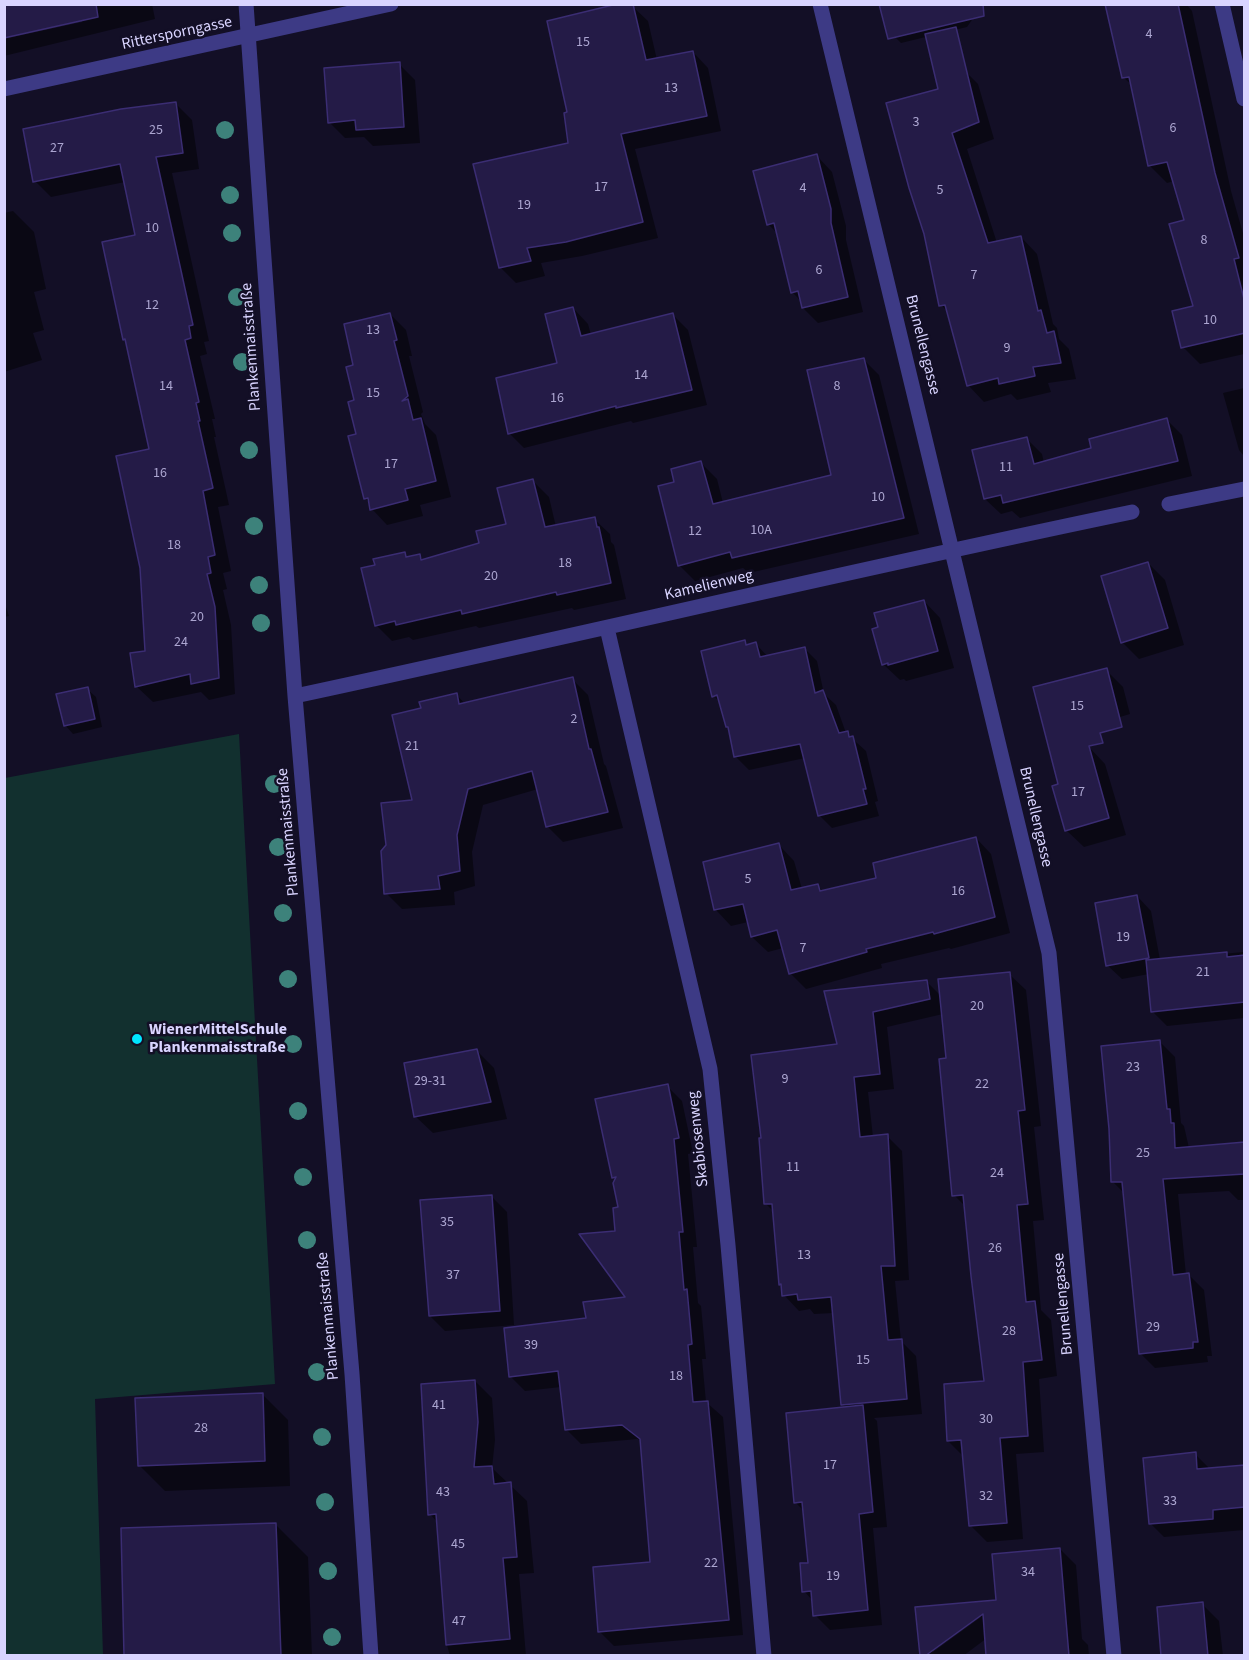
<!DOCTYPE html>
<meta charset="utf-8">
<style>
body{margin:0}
#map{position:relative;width:1249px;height:1660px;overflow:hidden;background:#130f26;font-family:"Source Sans 3",sans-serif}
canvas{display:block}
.frame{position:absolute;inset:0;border:6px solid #d9d4ff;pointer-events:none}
</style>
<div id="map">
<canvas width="1249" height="1660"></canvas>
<div class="frame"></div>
</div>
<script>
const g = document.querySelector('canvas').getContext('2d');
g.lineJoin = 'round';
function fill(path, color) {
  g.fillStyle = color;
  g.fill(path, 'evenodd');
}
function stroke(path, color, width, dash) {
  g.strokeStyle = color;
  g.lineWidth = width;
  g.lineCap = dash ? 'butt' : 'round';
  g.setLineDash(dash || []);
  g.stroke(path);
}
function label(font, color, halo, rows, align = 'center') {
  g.font = font + ' "Source Sans 3",sans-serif';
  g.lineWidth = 5;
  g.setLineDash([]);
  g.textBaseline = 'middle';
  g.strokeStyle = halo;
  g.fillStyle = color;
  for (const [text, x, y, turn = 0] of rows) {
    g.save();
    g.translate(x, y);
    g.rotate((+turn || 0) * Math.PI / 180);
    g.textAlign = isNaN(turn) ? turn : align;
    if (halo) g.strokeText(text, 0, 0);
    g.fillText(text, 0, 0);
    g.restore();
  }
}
const green = new Path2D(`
 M 239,734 L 275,1384 L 95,1399 L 103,1655 L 5,1655 L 5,778 Z`);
const shadow = new Path2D(`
 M 4,4 L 152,4 L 155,19 L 4,56 L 4,39 L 82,22 L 82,19 Z
 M 881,4 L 983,4 L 967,27 L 901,43 L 886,28 Z
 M 1126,4 L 1186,4 L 1192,11 L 1231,191 L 1244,237 L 1244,354 L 1200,364 L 1183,347 L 1194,307 L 1186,221 L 1174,181 L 1167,183 L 1150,166 L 1133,86 L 1124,78 Z
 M 632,6 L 648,21 L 657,60 L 693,52 L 708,68 L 721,131 L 635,149 L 658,238 L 582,256 L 541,263 L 545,276 L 516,283 L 501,268 L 475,165 L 570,145 L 569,113 Z
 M 399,64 L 415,80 L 420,143 L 373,146 L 364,137 L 345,138 L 329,122 Z
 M 962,68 L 978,84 L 994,139 L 967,149 L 997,243 L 1021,237 L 1037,254 L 1053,324 L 1057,328 L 1059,339 L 1069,349 L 1076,379 L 1048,383 L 1051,392 L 1017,400 L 1011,394 L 984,402 L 968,385 L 949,313 L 941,305 L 940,90 Z
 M 175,103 L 192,120 L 199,169 L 172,173 L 209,341 L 204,342 L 207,354 L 200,356 L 215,419 L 212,419 L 216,437 L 214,437 L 229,505 L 218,507 L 231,571 L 223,573 L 227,589 L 223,590 L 231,625 L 235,694 L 209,700 L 201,692 L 153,702 L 136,686 L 146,652 L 151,450 L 128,343 L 124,339 L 136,236 L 125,182 L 51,197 L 35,181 Z
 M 817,156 L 832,172 L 846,226 L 846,240 L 863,312 L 818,323 L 803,308 L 802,302 L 792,292 L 779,235 L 768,224 Z
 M 13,211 L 34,232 L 46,289 L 34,292 L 44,330 L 33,333 L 42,360 L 4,372 L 4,213 Z
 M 573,308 L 588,324 L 591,335 L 673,315 L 688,330 L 707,405 L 633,423 L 631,421 L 524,448 L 509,433 L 559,364 Z
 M 390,314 L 406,330 L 412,356 L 409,356 L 423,412 L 421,414 L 425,424 L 436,435 L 451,497 L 420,505 L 423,516 L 387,525 L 372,509 L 371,504 L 365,498 L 358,435 L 355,366 Z
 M 863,359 L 879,375 L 919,534 L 749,573 L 743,568 L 695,581 L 679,565 L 676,483 L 701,463 L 717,479 L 723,503 L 832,476 Z
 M 1244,388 L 1244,456 L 1239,450 L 1223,393 Z
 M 1167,420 L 1182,435 L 1192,476 L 1020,518 L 1012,511 L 1001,514 L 985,499 L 1027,439 L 1042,454 L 1044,463 L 1092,449 Z
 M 533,481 L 549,497 L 556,527 L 594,519 L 610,534 L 611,542 L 614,545 L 626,599 L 574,610 L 572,608 L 479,628 L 476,626 L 413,640 L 409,637 L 392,641 L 376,625 L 376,566 L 404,554 L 409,558 L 419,556 L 423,560 L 481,544 L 508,525 Z
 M 1148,563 L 1165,580 L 1184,645 L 1139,659 L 1122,642 Z
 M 4,601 L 9,616 L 4,617 Z
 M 924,601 L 940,618 L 954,668 L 906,681 L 904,679 L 900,680 L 883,664 Z
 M 744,641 L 748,646 L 756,644 L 768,657 L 804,648 L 817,661 L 824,694 L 836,705 L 846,733 L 866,751 L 878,801 L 875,802 L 879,816 L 832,828 L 819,815 L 805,758 L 749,770 L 736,757 L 730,730 L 727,727 L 721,704 L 714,696 L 703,652 Z
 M 1106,670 L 1123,687 L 1130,714 L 1059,735 Z
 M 572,679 L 588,695 L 604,764 L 606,766 L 623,828 L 563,842 L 548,827 L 538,789 L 483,805 L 472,852 L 475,886 L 454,892 L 455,905 L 402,909 L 386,893 L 414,801 L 423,709 L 456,694 L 465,704 Z
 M 87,689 L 96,697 L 102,727 L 73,734 L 65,725 Z
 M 1088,746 L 1105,764 L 1126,835 L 1084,847 L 1066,830 Z
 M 976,838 L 991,854 L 1010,933 L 951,949 L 949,948 L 881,964 L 882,968 L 806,989 L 790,973 L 783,948 L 768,952 L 752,937 L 748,922 L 731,926 L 716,910 L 705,863 L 779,845 L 794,861 L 802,889 L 818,886 L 824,892 L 878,879 Z
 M 1137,896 L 1151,911 L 1160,960 L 1243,952 L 1244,954 L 1244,1018 L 1167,1026 L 1152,1011 L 1149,974 L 1122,979 L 1107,965 Z
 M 1009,974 L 1026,990 L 1041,1126 L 1034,1127 L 1044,1220 L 1033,1221 L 1041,1310 L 1051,1320 L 1057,1376 L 1039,1379 L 1044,1452 L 1016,1454 L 1023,1539 L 987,1542 L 971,1526 L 964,1457 L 948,1441 L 986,1382 L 966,1207 L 954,1195 L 948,1060 L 943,1014 L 887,1027 L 894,1089 L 868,1092 L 873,1137 L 887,1136 L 902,1151 L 909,1280 L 895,1281 L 901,1341 L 916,1356 L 922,1414 L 874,1418 L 877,1421 L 887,1527 L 873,1528 L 882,1625 L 830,1630 L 815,1615 L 813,1601 L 804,1591 L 810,1564 L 805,1512 L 796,1503 L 846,1408 L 843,1405 L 834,1313 L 814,1314 L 810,1309 L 799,1311 L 784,1295 L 783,1287 L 780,1284 L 774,1212 L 766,1204 L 839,1046 L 826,992 L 927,982 L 942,997 Z
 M 1160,1042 L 1175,1057 L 1181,1123 L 1184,1126 L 1189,1148 L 1244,1143 L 1244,1212 L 1243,1200 L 1238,1200 L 1229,1191 L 1178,1194 L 1186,1275 L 1189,1275 L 1204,1290 L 1212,1356 L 1207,1356 L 1208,1362 L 1155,1368 L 1140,1353 L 1125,1194 L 1113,1182 Z
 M 477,1051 L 494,1068 L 507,1119 L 433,1133 L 415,1116 Z
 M 667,1086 L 682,1101 L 693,1153 L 688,1154 L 697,1247 L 693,1247 L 698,1303 L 701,1306 L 706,1359 L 702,1359 L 706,1402 L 723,1417 L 743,1635 L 614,1646 L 599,1631 L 652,1563 L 642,1442 L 638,1439 L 581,1444 L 566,1429 L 561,1387 L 525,1391 L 510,1376 L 588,1320 L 627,1299 L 617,1232 L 620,1208 L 616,1180 L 613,1177 Z
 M 492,1197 L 507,1212 L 514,1325 L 445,1331 L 430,1316 Z
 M 475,1381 L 492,1398 L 495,1440 L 492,1468 L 527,1501 L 534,1573 L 519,1574 L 526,1656 L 450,1656 L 447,1645 L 438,1523 L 430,1514 Z
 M 262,1394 L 288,1420 L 290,1486 L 165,1491 L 140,1466 Z
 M 1195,1454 L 1208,1467 L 1208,1470 L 1244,1466 L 1244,1530 L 1164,1537 L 1151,1524 Z
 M 275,1524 L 308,1557 L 312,1656 L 125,1656 Z
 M 1060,1549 L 1076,1565 L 1082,1639 L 1088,1645 L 1089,1656 L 988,1656 L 987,1638 L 963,1656 L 921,1656 L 997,1601 ZM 980,1614 L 981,1617 L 933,1652 L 933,1648 Z
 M 1202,1604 L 1219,1621 L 1223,1656 L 1163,1656 Z`);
const building = new Path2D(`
 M 4,4 L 96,4 L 98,17 L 4,38 Z
 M 617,4 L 633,4 L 646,60 L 693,51 L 707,116 L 621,134 L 643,222 L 566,242 L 527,248 L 531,261 L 499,268 L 473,164 L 568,143 L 564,113 L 567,112 L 547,21 Z
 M 879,4 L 983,4 L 984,16 L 888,39 Z
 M 1105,4 L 1178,4 L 1215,173 L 1239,258 L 1234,259 L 1245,303 L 1245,333 L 1181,348 L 1172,311 L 1193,306 L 1169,224 L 1184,220 L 1167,162 L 1148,166 L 1129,77 L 1122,78 Z
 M 956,27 L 979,122 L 952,133 L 988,243 L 1021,236 L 1038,311 L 1041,310 L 1047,333 L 1054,331 L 1061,363 L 1033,367 L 1035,376 L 999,384 L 998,378 L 967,386 L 945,305 L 939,306 L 924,234 L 909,188 L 886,103 L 938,89 L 925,34 Z
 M 400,62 L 404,127 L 356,130 L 355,120 L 328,123 L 324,68 Z
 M 176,102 L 183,153 L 156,157 L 193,325 L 189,326 L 191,338 L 185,340 L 199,402 L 196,403 L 200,421 L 198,421 L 213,488 L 203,491 L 215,555 L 208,557 L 211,573 L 207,574 L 215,607 L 219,678 L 191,684 L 190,674 L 135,687 L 130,653 L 145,651 L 140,568 L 116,456 L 149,449 L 125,339 L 123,340 L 102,242 L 135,235 L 120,164 L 33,182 L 23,129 L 121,109 Z
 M 817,154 L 831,209 L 831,223 L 848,297 L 802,308 L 798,291 L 791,293 L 774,223 L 767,225 L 753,171 Z
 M 573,307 L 581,336 L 673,313 L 692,390 L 616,408 L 616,406 L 508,434 L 496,378 L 557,363 L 545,314 Z
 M 390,313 L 397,340 L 394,341 L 408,396 L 402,401 L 408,399 L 413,420 L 421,418 L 436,481 L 405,489 L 408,500 L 370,510 L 368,498 L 364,499 L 348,436 L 356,434 L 348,402 L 354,400 L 346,367 L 353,365 L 344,324 Z
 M 864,358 L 904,518 L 732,558 L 730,552 L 678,566 L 658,486 L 674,482 L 671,469 L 701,461 L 713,504 L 831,475 L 807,370 Z
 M 1167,418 L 1178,461 L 1003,503 L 1001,495 L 984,499 L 972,450 L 1027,437 L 1034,464 L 1091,448 L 1089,439 Z
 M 533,479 L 545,527 L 595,517 L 597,527 L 599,527 L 611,583 L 557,595 L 556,592 L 462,614 L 461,610 L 396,625 L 395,621 L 375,626 L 361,568 L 375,565 L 373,559 L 405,552 L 406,557 L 420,554 L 421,560 L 479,543 L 476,531 L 506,524 L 497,488 Z
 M 1148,562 L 1168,628 L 1121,643 L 1101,576 Z
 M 924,600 L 938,651 L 888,665 L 888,663 L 882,665 L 872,629 L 878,627 L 874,613 Z
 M 745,640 L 746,645 L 756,642 L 760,657 L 805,647 L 815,693 L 823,690 L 839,733 L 848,731 L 849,737 L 853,736 L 866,789 L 863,789 L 867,804 L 818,816 L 800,744 L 734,757 L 728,727 L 726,727 L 717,695 L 712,697 L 701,651 Z
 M 1107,668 L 1122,727 L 1100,733 L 1103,743 L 1089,746 L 1109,818 L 1065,831 L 1052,786 L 1058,784 L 1033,687 Z
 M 573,677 L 589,749 L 591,749 L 608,812 L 546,827 L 532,771 L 468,789 L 457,835 L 460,871 L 438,876 L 440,889 L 384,894 L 381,851 L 386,845 L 381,803 L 412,800 L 392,715 L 421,708 L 419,702 L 457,693 L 459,704 Z
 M 88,687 L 95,719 L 64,726 L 56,694 Z
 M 976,837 L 995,917 L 934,934 L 933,932 L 866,949 L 867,952 L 789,974 L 777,930 L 751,937 L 743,904 L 714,910 L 703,862 L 779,843 L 791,890 L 818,884 L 820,891 L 876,878 L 873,863 Z
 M 1137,895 L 1149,958 L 1106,966 L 1095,903 Z
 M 1227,952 L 1227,957 L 1245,955 L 1245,1002 L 1151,1012 L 1146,960 Z
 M 1010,972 L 1025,1110 L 1018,1111 L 1028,1204 L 1017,1205 L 1026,1302 L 1035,1301 L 1042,1360 L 1023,1362 L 1028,1436 L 1000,1438 L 1007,1523 L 969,1526 L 961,1440 L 947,1441 L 944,1384 L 984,1381 L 971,1276 L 963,1195 L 952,1196 L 939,1059 L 946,1058 L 938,979 Z
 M 927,980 L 930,999 L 873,1012 L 880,1074 L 854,1077 L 860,1137 L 888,1134 L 895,1266 L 881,1266 L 888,1340 L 902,1339 L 907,1399 L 841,1405 L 831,1297 L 798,1300 L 797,1294 L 782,1296 L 781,1284 L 779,1285 L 772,1204 L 764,1204 L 759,1138 L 761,1138 L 751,1055 L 837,1044 L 824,991 Z
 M 1160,1040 L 1167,1109 L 1170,1109 L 1171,1123 L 1174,1123 L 1175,1148 L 1245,1142 L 1245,1174 L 1163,1179 L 1173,1275 L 1189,1273 L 1198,1342 L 1193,1342 L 1193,1348 L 1139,1354 L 1122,1182 L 1111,1182 L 1109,1129 L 1101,1046 Z
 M 477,1049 L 491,1102 L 414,1117 L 404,1063 Z
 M 668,1084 L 679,1138 L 674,1139 L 683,1232 L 679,1232 L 684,1290 L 687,1289 L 692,1344 L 688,1345 L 693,1402 L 708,1401 L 729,1620 L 598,1632 L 593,1567 L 650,1562 L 640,1439 L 622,1425 L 565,1430 L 558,1371 L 509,1377 L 504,1328 L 586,1318 L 583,1302 L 625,1297 L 579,1234 L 615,1231 L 613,1208 L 618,1207 L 613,1183 L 616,1177 L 612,1178 L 595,1099 Z
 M 492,1195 L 500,1311 L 429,1316 L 420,1200 Z
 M 475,1380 L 478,1422 L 474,1467 L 492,1466 L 494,1484 L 511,1482 L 517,1557 L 503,1558 L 510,1639 L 446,1645 L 436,1514 L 428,1515 L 421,1384 Z
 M 263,1393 L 265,1461 L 138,1466 L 135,1398 Z
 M 863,1405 L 873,1512 L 859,1514 L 868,1610 L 813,1616 L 811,1591 L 802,1592 L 800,1563 L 808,1563 L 802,1502 L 794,1503 L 786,1413 Z
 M 1196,1452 L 1197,1469 L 1245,1465 L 1245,1507 L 1213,1510 L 1213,1519 L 1149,1524 L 1143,1458 Z
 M 276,1523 L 281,1656 L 124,1656 L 121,1528 Z
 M 1060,1548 L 1069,1656 L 986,1656 L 983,1614 L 925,1656 L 920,1656 L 915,1607 L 996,1600 L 992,1554 Z
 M 1203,1602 L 1208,1656 L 1161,1656 L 1157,1607 Z`);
const minor = new Path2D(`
 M 246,4 L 295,696 L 352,1374 L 371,1656
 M 820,4 L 1049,953 L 1114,1656
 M 1222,4 L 1244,99
 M 4,89 L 391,4
 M 1169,504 L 1244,489
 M 607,628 L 710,1069 L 728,1245 L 764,1656
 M 295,696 C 575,636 852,570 1132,512`);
const trees = [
 [225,130],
 [230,195],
 [232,233],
 [237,297],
 [242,362],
 [249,450],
 [254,526],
 [259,585],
 [261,623],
 [274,784],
 [278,847],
 [283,913],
 [288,979],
 [293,1044],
 [298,1111],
 [303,1177],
 [307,1240],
 [317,1372],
 [322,1437],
 [325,1502],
 [328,1571],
 [332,1637]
];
const markers = [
 [137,1039,6,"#00e5ff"]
];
const numberNames = [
 ["4",1149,35],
 ["15",583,43],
 ["13",671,89],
 ["3",916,123],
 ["6",1173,129],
 ["25",156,131],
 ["27",57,149],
 ["17",601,188],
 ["4",803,189],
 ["5",940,191],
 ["19",524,206],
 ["10",152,229],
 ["8",1204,241],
 ["6",819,271],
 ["7",974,276],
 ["12",152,306],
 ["10",1210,321],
 ["13",373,331],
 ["9",1007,349],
 ["14",641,376],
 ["14",166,387],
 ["8",837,387],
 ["15",373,394],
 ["16",557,399],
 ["17",391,465],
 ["11",1006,468],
 ["16",160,474],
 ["10",878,498],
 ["10A",761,531],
 ["12",695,532],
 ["18",174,546],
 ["18",565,564],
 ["20",491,577],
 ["20",197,618],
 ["24",181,643],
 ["15",1077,707],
 ["2",574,720],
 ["21",412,747],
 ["17",1078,793],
 ["5",748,880],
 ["16",958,892],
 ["19",1123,938],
 ["7",803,949],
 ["21",1203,973],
 ["20",977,1007],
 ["23",1133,1068],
 ["9",785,1080],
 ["29-31",430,1082],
 ["22",982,1085],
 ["25",1143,1154],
 ["11",793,1168],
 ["24",997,1174],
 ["35",447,1223],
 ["26",995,1249],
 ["13",804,1256],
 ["37",453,1276],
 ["29",1153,1328],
 ["28",1009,1332],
 ["39",531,1346],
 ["15",863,1361],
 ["18",676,1377],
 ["41",439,1406],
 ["30",986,1420],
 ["28",201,1429],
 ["17",830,1466],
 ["43",443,1493],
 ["32",986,1497],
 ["33",1170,1502],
 ["45",458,1545],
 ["22",711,1564],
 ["34",1028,1573],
 ["19",833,1577],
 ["47",459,1622]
];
const streetNames = [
 ["Rittersporngasse",177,34,-12],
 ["Brunellengasse",922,345,76],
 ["Plankenmaisstraße",252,347,-94],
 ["Kamelienweg",709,586,-13],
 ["Brunellengasse",1035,817,77],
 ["Plankenmaisstraße",289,832,-95],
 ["Skabiosenweg",699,1139,-96],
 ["Brunellengasse",1064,1304,-95],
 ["Plankenmaisstraße",329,1316,-95]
];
const poiNames = [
 ["WienerMittelSchule",149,1030],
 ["Plankenmaisstraße",149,1048]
];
fill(green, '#12302f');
fill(shadow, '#0007');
fill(building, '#241b47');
stroke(building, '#3b2d73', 1.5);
stroke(minor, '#3d3a85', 15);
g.fillStyle = '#3d827b';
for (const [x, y] of trees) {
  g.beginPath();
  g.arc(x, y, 9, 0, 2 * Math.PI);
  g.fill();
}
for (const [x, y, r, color] of markers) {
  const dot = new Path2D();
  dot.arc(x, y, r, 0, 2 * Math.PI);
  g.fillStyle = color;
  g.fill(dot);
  stroke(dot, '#130f26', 2);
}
label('14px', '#aca6d1', null, numberNames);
label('16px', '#d9d4ff', '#130f26', streetNames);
label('bold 16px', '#d9d4ff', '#130f26', poiNames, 'left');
</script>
